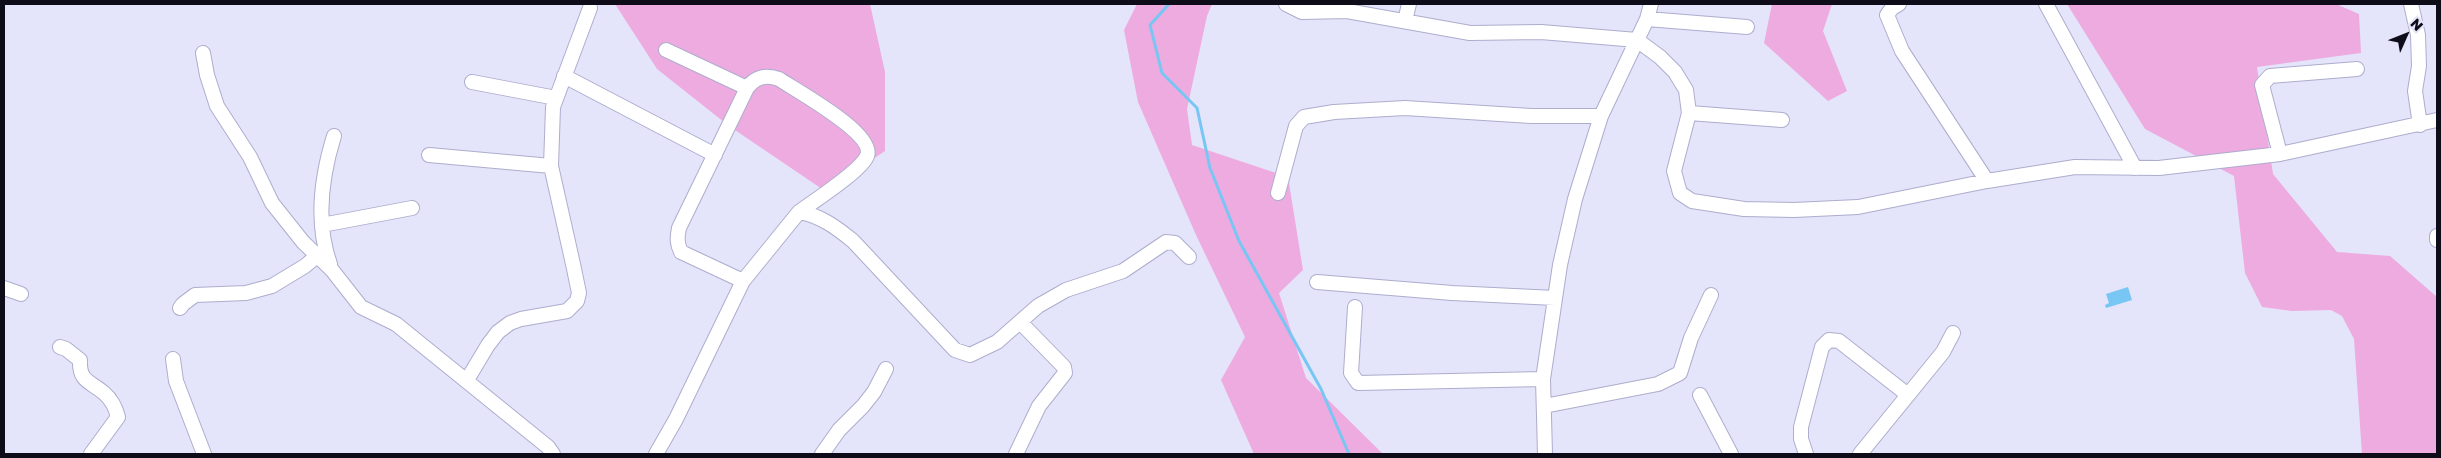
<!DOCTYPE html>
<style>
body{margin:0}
#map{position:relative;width:2441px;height:458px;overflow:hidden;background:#e4e4fa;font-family:"Golos Text",sans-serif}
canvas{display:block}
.frame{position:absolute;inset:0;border:5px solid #0d0c18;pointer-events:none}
.north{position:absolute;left:2381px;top:10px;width:50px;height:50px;-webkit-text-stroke:4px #e4e4fa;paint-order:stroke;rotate:46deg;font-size:14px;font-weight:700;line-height:20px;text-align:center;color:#0d0c18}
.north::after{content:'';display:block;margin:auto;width:18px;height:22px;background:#0d0c18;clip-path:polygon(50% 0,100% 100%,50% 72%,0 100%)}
</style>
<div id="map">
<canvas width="2441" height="458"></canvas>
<div class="frame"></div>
<div class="north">N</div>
</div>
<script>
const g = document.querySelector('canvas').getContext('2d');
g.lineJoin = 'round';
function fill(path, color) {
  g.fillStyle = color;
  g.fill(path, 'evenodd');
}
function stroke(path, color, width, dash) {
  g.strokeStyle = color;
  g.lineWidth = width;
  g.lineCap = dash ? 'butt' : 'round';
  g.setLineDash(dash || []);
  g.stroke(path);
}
const green = new Path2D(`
 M 615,4 L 870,4 L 885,72 L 885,151 L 825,191 L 729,126 L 657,69 Z
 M 1137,4 L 1212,4 L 1207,16 L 1187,109 L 1192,145 L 1288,177 L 1303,270 L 1279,293 L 1306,378 L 1383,454 L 1254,454 L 1221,380 L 1245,337 L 1196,235 L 1138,102 L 1124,30 Z
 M 1772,4 L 1832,4 L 1823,31 L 1847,91 L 1828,101 L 1764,43 Z
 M 2067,4 L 2336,4 L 2359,14 L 2361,53 L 2257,67 L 2273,174 L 2337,252 L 2390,256 L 2437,297 L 2437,454 L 2362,454 L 2354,339 L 2342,316 L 2331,310 L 2292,311 L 2262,307 L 2245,273 L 2234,176 L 2145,129 Z`);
const water = new Path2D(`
 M 2128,287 L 2132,300 L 2106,308 L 2105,305 L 2109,303 L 2106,294 Z`);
const stream = new Path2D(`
 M 1169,4 L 1150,25 L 1162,73 L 1197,108 L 1210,168 L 1239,241 L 1321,389 L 1349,454`);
const minor = new Path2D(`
 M 1286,4 L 1302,12 L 1347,11 L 1470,33 L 1541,32 L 1637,40 L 1660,57 L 1675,72 L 1686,90 L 1689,113 L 1674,171 L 1680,193 L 1692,201 L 1744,209 L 1794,210 L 1858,207 L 1987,181 L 2075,167 L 2159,168 L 2280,154 L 2437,120
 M 1899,4 L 1892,8 L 1887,15 L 1902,51 L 1987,181
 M 2046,4 L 2135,168
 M 2411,4 L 2418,35 L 2419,66 L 2415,91 L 2420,125
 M 1647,19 L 1747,27
 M 1405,21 L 1409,4
 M 666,50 L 747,88
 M 203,53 L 207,75 L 217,106 L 250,157 L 272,203 L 303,242 L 332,270 L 361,307 L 396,324 L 548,447 L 553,454
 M 564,76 L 715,155
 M 472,82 L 556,98
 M 1689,113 L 1782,120
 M 2280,154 L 2262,85 L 2270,76 L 2357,69
 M 429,155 L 551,166
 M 1278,193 L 1296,126 L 1304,117 L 1334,112 L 1405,108 L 1531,116 L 1601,116
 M 322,225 L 412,208
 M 2437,236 L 2437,240
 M 330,264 C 315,222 321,178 334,136
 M 743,281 L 681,252 C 677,244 677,238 679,228 L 747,88 C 755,77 766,74 779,79 C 797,91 876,134 867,156 C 861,171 814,201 799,212
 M 1317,282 L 1452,293 L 1555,298
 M 4,288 L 21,294
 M 1355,307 L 1351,373 L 1358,383 L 1543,379
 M 180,308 L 183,304 L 195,295 L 246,293 L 272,286 L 305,266 L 318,255
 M 60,347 L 66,349 L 80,360 C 79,382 90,381 104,393 C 111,399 116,409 118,417 L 91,454
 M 173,359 L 176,381 L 204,454
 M 467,380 L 488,345 L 498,332 L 510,323 L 521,319 L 567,311 L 577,301 L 579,293 L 573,264 L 551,166 L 553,107 L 590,8
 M 1700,395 L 1731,454
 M 1544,406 L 1658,384 L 1680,373 L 1691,338 L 1711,295
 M 656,454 L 676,419 L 743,281 L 799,212 C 820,215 837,228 853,241 L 955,350 L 970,355 L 997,342 L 1038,306 L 1066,290 L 1123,271 L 1166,242 L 1175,243 L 1189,257
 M 822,454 L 839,430 L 863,406 L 874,392 L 886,369
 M 1016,454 L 1039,406 L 1065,373 L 1064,367 L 1021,323
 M 1545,454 L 1543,379 L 1560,265 L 1575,199 L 1601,116 L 1647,19 L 1651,4
 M 1806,454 L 1801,439 L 1801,427 L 1822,347 L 1829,340 L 1839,341 L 1908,395
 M 1860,454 L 1943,352 L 1953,333`);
fill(green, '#eeabe0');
fill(water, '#78c6f4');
stroke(stream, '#78c6f4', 3);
stroke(minor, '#adadce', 16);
stroke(minor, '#fff', 14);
</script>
